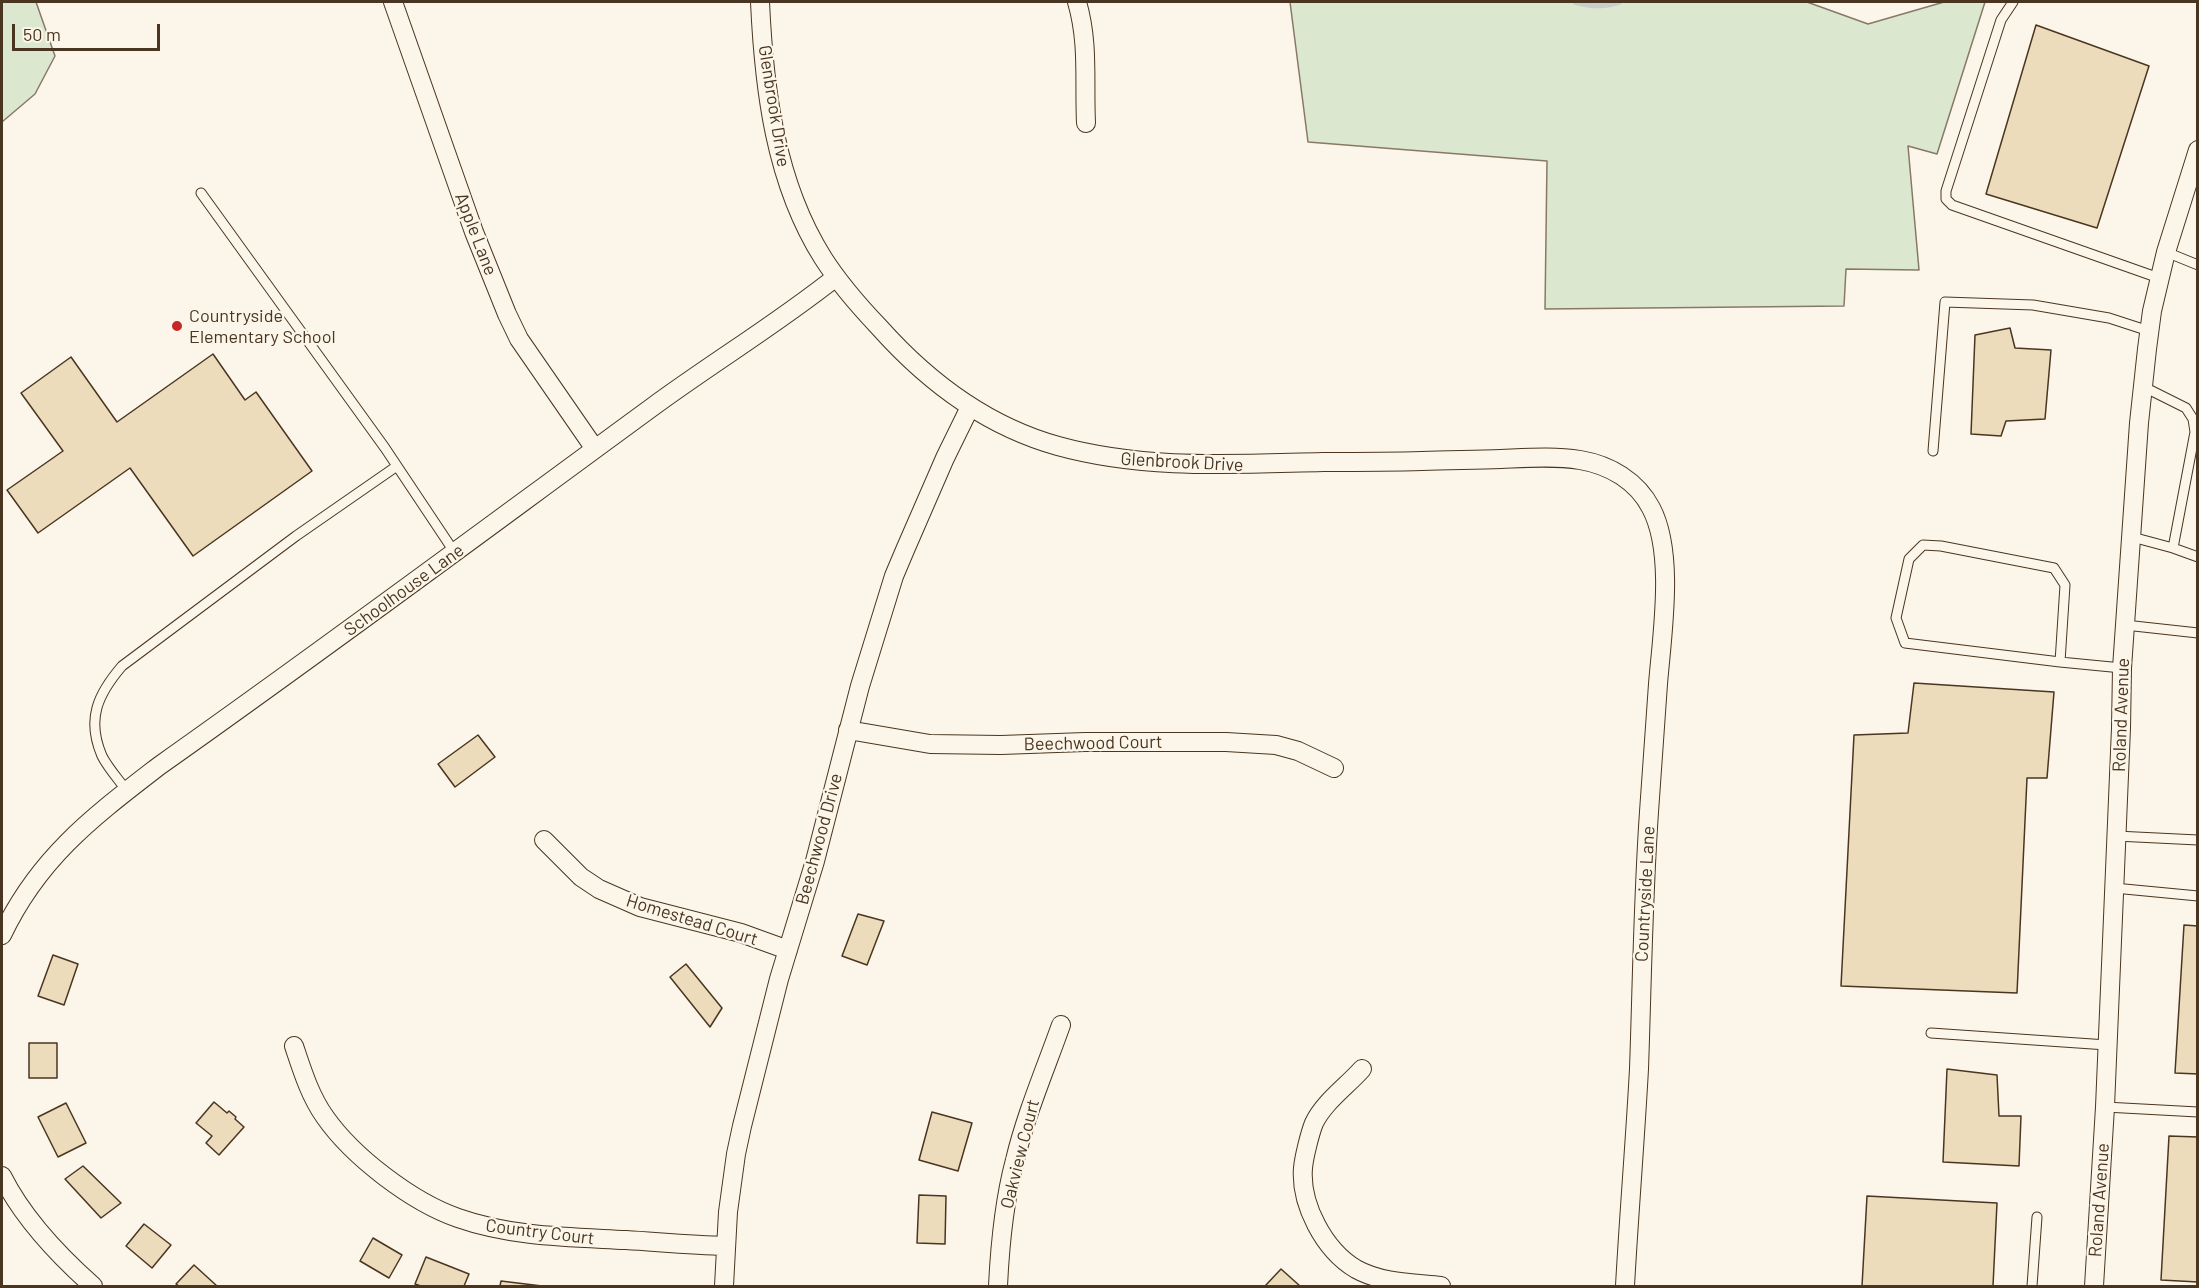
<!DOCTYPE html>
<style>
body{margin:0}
#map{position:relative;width:2199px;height:1288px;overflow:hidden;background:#fbf6e9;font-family:Barlow,sans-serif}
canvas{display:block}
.frame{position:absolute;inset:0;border:3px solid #4a3520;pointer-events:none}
.scale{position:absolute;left:12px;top:24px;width:148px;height:27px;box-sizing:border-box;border:3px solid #4a3520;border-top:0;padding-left:8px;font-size:18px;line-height:21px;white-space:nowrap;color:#4a3520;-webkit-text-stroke:4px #fbf6e9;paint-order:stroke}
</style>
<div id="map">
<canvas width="2199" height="1288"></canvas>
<div class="frame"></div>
<div class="scale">50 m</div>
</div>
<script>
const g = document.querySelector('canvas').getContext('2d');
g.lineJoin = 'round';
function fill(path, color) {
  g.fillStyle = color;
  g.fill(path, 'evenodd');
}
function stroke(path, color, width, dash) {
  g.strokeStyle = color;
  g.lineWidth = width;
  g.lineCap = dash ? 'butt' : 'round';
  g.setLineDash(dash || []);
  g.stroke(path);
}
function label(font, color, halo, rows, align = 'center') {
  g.font = font + ' Barlow,sans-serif';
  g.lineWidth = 4.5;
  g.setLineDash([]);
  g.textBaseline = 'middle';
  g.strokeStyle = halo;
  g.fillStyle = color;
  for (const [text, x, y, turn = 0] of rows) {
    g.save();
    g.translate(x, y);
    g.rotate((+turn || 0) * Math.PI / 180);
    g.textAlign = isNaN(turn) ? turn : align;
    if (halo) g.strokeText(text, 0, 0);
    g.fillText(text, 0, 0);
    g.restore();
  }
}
const green = new Path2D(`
 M 2,2 L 36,2 L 55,56 L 35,94 L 2,122 Z
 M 1290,2 L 1807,2 L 1868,24 L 1944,2 L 1985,2 L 1937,154 L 1908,146 L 1919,270 L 1846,269 L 1844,306 L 1545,309 L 1547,161 L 1308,142 Z`);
const stream = new Path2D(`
 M 1576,2 C 1592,6 1603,7 1619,2`);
const building = new Path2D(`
 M 2036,25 L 2149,66 L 2097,228 L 1986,194 Z
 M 2010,328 L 2015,348 L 2051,350 L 2045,419 L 2006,421 L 2001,436 L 1971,434 L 1975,335 Z
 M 213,354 L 245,400 L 256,392 L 312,471 L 193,556 L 130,468 L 38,533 L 7,490 L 63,451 L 21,393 L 71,357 L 117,422 Z
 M 1914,683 L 2054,692 L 2047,778 L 2027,778 L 2017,993 L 1841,986 L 1854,735 L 1908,733 Z
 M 478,735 L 495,757 L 455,787 L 438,764 Z
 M 858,914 L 884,921 L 867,965 L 842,956 Z
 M 2184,925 L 2198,926 L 2198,1074 L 2175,1073 Z
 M 53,955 L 78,964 L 64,1005 L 38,996 Z
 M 686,964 L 722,1008 L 710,1027 L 670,977 Z
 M 29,1043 L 57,1043 L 57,1078 L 29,1078 Z
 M 1947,1069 L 1997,1075 L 1999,1116 L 2021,1116 L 2019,1166 L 1943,1162 Z
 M 214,1102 L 227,1113 L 229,1111 L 236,1117 L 235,1119 L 244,1127 L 219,1155 L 206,1143 L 212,1136 L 196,1123 Z
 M 66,1103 L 86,1143 L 58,1157 L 38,1117 Z
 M 932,1112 L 972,1123 L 958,1171 L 919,1160 Z
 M 2169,1136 L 2198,1137 L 2198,1282 L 2161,1280 Z
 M 83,1166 L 121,1203 L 101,1218 L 65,1179 Z
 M 919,1195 L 946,1196 L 945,1244 L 917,1243 Z
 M 1867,1196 L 1997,1203 L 1993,1286 L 1862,1286 Z
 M 144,1224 L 171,1245 L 152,1268 L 126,1246 Z
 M 373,1238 L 402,1255 L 389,1278 L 360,1261 Z
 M 426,1257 L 469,1274 L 464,1286 L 421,1286 L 415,1284 Z
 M 194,1265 L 217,1286 L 179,1286 L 176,1284 Z
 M 1281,1269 L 1300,1286 L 1265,1286 Z
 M 501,1281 L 542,1286 L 500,1286 Z`);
const service = new Path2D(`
 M 2013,2 L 2001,20 L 1946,191 L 1946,199 L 1952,205 L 2159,278
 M 201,193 L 385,448 L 455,553
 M 2166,252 L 2198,265
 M 1933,451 L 1945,302 L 2033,305 L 2109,318 L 2149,331
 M 2132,537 L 2173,548 L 2195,432 L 2193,419 L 2186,408 L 2142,386
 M 2173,548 L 2198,557
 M 2125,625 L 2198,633
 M 2060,662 L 2065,585 L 2054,568 L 1941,546 L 1923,545 L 1909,559 L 1896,618 L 1905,643 L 2060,662 L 2122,668
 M 127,791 C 119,780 108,768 102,756 C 86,719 98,694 122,666 L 296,536 L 397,466
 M 2116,836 L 2198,840
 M 2114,888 L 2198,896
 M 1931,1033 L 2107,1045
 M 2105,1107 L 2198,1112
 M 2032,1286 L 2037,1217`);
const minor = new Path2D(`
 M 393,2 L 474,232 L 507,314 L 519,339 L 595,449
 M 760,2 C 764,89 775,182 823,258 C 839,283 859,306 879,327 C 928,382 986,426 1058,446 C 1145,470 1233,464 1323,462 C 1356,462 1389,462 1422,461 C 1448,460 1475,460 1501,459 C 1527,458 1555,456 1580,460 C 1610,465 1637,481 1651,508 C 1675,553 1662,634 1658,684 C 1655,726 1652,769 1649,812 C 1643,898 1642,983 1639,1069 C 1635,1142 1629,1214 1625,1286
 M 1077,2 C 1089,43 1084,81 1086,123
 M 848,730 L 930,744 L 1001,745 L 1085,742 L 1226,742 L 1276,745 L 1298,751 L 1334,768
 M 544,840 L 581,877 L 599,889 L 640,907 L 741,933 L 788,950
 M 2,935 C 39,857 93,817 159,766 C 325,649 487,528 651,408 C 712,363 777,324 836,277
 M 294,1046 C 302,1070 310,1096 325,1117 C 353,1157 412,1202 458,1218 C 512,1237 569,1237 626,1240 C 659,1242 692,1245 726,1246
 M 1362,1069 C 1347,1086 1324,1102 1314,1123 C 1310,1133 1304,1157 1303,1168 C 1300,1204 1324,1250 1356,1269 C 1381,1283 1413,1283 1441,1286
 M 2,1176 C 23,1218 58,1255 93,1286
 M 724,1286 L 728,1212 L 736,1154 L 742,1126 L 779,979 L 815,861 L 860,686 L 894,576 L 905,550 L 945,458 L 970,407
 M 998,1286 C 1000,1244 1004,1201 1015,1160 C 1026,1114 1045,1070 1061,1025
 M 2094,1286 L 2105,1107 L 2121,728 L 2122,668 L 2139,423 L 2147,349 L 2152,311 L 2166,252 L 2198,150`);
const markers = [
 [177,326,6,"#c62828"]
];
const streetNames = [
 ["Glenbrook Drive",774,106,81],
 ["Apple Lane",476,234,69],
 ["Glenbrook Drive",1182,462,3],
 ["Schoolhouse Lane",404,590,-36],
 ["Roland Avenue",2121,715,-88],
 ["Beechwood Court",1093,743,-1],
 ["Beechwood Drive",819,839,-75],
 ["Countryside Lane",1645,894,-87],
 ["Homestead Court",692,920,17],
 ["Oakview Court",1020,1154,-76],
 ["Roland Avenue",2099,1200,-86],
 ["Country Court",540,1232,7]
];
const poiNames = [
 ["Countryside",189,316],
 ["Elementary School",189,337]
];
fill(green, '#dce7d0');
stroke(green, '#887966', 1.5);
stroke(stream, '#c9cecd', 6);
fill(building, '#ecdcbc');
stroke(building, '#4a3520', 1.5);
stroke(service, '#4a3520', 11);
stroke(minor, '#4a3520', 20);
stroke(service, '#fbf6e9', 9);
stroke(minor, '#fbf6e9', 18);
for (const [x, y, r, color] of markers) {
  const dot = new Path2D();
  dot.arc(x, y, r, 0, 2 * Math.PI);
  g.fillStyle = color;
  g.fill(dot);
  stroke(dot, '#fbf6e9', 2);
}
label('18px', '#4a3520', '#fbf6e9', streetNames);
label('18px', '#4a3520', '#fbf6e9', poiNames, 'left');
</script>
